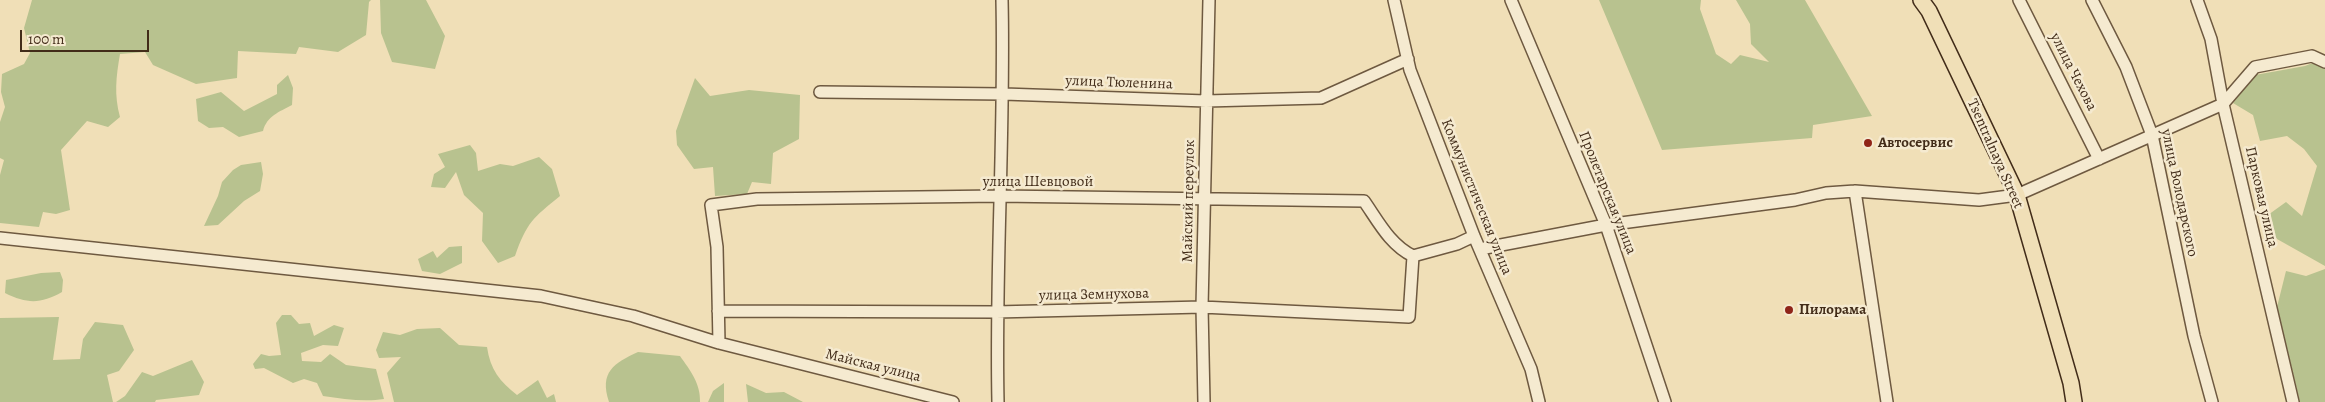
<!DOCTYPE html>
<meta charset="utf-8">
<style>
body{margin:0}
#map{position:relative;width:2325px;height:402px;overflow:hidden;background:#f0dfb7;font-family:Alegreya,serif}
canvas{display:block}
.scale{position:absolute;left:20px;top:30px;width:129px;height:22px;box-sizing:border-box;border:2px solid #422c19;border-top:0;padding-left:6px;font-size:15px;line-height:18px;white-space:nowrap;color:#422c19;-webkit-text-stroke:4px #f5ead0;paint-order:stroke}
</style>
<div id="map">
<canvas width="2325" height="402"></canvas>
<div class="scale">100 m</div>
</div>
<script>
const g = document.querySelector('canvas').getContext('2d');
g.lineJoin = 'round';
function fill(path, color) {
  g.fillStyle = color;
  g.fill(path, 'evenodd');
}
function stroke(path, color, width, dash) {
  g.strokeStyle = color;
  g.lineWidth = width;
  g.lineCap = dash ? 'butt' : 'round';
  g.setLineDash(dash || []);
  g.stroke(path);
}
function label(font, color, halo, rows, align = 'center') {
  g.font = font + ' Alegreya,serif';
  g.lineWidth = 5;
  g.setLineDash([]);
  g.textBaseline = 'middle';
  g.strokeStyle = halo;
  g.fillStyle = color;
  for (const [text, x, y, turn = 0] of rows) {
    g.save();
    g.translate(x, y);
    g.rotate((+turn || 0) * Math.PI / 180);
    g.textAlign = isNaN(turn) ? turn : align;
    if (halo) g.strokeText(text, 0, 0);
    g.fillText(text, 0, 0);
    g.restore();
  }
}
const green = new Path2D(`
 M 32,0 L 371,0 L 369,2 L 366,35 L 338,52 L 299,47 L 296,54 L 238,51 L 237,78 L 196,84 L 153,65 L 145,52 L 120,54 C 116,77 114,95 120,117 L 108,127 L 87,121 L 61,150 L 70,210 L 56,214 L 43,212 L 39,227 L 0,223 L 0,175 L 4,160 L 0,158 L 0,122 L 5,107 L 1,92 L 2,74 L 24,64 L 30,53 L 24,28 Z
 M 380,0 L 426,0 L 445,36 L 435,69 L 392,62 L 381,33 Z
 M 1599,0 L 1701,0 L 1700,9 L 1716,54 L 1731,64 L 1740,55 L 1769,62 L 1751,44 L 1750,24 L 1736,0 L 1805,0 L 1872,116 L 1813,125 L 1812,138 L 1662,150 Z
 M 2325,58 L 2325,266 L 2277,239 L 2261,220 L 2286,202 L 2302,216 L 2317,166 L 2304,149 L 2287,136 L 2260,141 L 2253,115 L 2233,103 L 2255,75 L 2305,66 Z
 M 288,75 L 293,88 L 292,105 C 279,112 267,116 263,131 L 239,137 L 223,127 L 209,128 L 198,121 L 196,99 L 221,92 L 244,111 L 277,94 L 277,85 Z
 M 695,78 L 710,96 L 749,90 L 800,95 L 799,139 L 773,153 L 771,184 L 752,182 L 747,194 L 715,196 L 713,167 L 694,169 L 677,145 L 676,131 Z
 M 470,145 L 476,153 L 478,171 L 500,164 L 513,166 L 539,157 L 552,169 L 560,196 C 533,218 527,222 515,256 L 498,263 L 482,241 L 483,213 L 464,195 L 456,172 L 445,188 L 431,187 L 434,174 L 445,167 L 438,154 Z
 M 261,162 L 263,174 L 260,191 L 244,201 L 218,225 L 204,226 L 218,196 L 222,182 L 233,170 L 241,165 Z
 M 462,246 L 462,263 L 440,274 L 422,271 L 418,259 L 433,251 L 437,258 L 449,247 Z
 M 2325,269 L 2325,402 L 2300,402 L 2277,307 L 2286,271 L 2306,276 Z
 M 60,272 L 63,280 L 62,292 C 41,304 27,304 5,293 L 6,280 L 41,273 Z
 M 282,315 L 291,315 L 299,324 L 310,323 L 314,336 L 334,325 L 344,328 L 338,346 L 323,345 L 301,353 L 302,361 L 321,362 L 330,354 L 346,365 L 376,369 L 384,399 C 365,402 343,399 323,396 L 317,383 L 304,379 L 293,383 L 264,368 L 255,369 L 253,364 L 261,354 L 269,356 L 281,355 L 276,323 Z
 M 59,317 L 53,360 L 80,359 L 83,339 L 95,322 L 123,325 L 134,350 L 119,371 L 107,375 L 113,402 L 0,402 L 0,318 Z
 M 440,328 L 459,345 L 487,347 C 490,369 500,382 517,395 L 538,380 L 547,398 L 554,394 L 556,402 L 394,402 L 387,373 L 401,357 L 379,358 L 376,350 L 383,332 L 400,335 L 417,329 Z
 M 638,352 L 680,356 C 690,370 701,384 700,402 L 609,402 C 599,372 614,363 638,352 Z
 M 192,360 L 204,382 L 199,395 L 156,400 L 155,402 L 116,402 L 125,396 L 142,372 L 153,376 Z
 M 724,383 L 724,402 L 708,402 L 713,391 Z
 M 746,384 L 766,393 L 784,392 L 803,402 L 748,402 Z`);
const minor = new Path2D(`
 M 1394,0 L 1410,70 L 1474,236 L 1531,369 L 1539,402
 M 1511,0 L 1606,225 L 1665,402
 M 2019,0 L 2099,159
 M 2092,0 L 2126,67 L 2152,135 L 2194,336 L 2212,402
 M 2197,0 L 2211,39 L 2223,104 L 2293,402
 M 820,92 L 1004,94 L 1206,101 L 1321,98 L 1408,59
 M 1855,191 L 1887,402
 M 0,238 L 541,296 L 633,316 L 719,343 L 953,402
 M 1480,249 L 1606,225 L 1795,200 L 1826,193 L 1855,191 L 1979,200 L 2017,195 L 2223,104 L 2255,67 L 2312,56 L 2325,62
 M 718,311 L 996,312 L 1202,307 L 1409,317 L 1413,256
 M 719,343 L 717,247 L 711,205 L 757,199 L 999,196 L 1364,201 C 1378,221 1390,245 1413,256 L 1457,244 L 1474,236
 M 998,402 C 995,268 1005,134 1002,0
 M 1204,402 L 1202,307 L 1209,0`);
const major = new Path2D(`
 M 1921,0 L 1929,11 L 2017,195 L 2071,383 L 2074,402`);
const markers = [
 [1868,143,5,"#8f2418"],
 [1789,310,5,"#8f2418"]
];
const streetNames = [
 ["улица Чехова",2073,72,63],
 ["улица Тюленина",1119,83,2],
 ["Tsentralnaya Street",1995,154,66],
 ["улица Шевцовой",1038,182],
 ["Пролетарская улица",1607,193,68],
 ["улица Володарского",2179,193,78],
 ["Коммунистическая улица",1476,197,68],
 ["Парковая улица",2261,197,77],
 ["Майский переулок",1189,201,-89],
 ["улица Земнухова",1094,295,-1],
 ["Майская улица",873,366,14]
];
const poiNames = [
 ["Автосервис",1878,143],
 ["Пилорама",1799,310]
];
fill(green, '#b8c28f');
stroke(minor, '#6e5940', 14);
stroke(major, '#422c19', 18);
stroke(minor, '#f5ead0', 11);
stroke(major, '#f0dfb7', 15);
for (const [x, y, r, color] of markers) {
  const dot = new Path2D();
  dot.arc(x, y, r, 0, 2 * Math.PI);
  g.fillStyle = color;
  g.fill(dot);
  stroke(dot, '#f5ead0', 2);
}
label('15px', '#422c19', '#f5ead0', streetNames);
label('bold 15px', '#422c19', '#f5ead0', poiNames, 'left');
</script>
